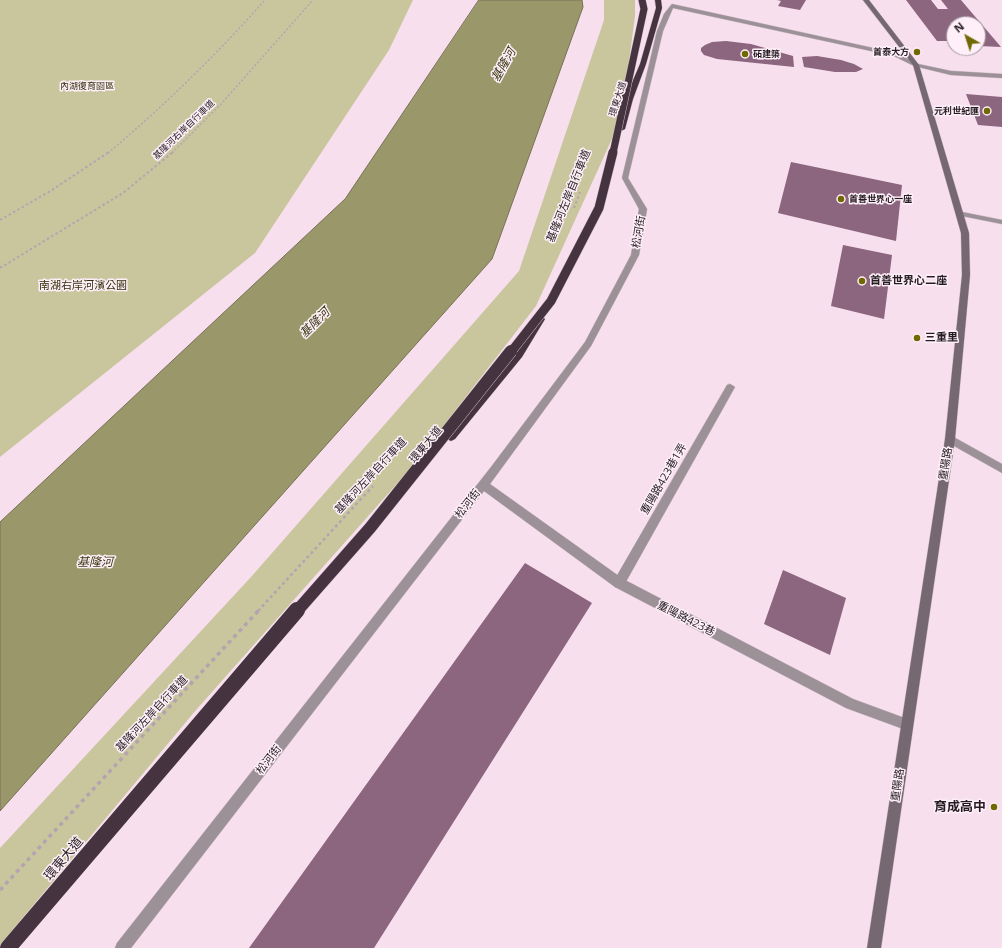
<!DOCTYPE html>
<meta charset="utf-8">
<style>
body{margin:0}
#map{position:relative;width:1002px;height:948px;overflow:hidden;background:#f7dfee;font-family:"Open Sans",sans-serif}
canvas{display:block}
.north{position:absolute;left:946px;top:16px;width:40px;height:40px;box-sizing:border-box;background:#feeff8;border:1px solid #a79ba2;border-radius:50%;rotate:321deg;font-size:11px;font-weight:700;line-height:16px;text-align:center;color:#241c21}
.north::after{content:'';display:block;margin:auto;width:14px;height:18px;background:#706800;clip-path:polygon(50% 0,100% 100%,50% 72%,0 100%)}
</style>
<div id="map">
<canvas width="1002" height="948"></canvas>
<div class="north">N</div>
</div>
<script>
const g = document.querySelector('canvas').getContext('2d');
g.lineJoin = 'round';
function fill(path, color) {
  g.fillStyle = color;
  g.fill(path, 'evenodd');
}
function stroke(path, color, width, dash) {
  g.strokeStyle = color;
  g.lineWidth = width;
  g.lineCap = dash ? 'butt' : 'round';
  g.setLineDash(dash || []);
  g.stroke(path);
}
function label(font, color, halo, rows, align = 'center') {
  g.font = font + ' "Open Sans","Noto Sans TC",sans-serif';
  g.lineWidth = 3;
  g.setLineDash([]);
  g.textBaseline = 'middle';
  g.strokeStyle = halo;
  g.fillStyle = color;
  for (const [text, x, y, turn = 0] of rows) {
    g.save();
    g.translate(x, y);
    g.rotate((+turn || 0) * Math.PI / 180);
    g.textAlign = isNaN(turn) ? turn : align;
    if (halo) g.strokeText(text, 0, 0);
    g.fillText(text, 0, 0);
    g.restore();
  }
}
const green = new Path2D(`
 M 0,0 L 413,0 L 389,50 L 255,253 L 0,457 Z
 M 604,0 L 635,0 L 635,16 L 628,69 L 616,130 L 536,306 L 410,469 L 196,710 L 0,945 L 0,848 L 251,577 L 519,271 L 604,20 Z`);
const water = new Path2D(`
 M 479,0 L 582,0 L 583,7 L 492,259 L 0,811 L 0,522 L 345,199 Z`);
const building = new Path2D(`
 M 777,0 L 806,0 L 800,10 L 778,6 L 781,1 Z
 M 906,0 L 931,0 L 938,9 L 948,9 L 941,0 L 961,0 L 1001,47 L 979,46 L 978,24 L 954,24 L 954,41 L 937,41 Z
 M 726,41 L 751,44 L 793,56 L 794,67 L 717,59 L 704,55 L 701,51 L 701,48 L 705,45 L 712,42 Z
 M 817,56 L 841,60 L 854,64 L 863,69 L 856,72 L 835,72 L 804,67 L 802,57 Z
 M 966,94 L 1002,97 L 1002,127 L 978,125 Z
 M 791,162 L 902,185 L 896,241 L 778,213 Z
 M 843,245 L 892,255 L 884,319 L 831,306 Z
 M 525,563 L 592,603 L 374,948 L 249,948 Z
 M 783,570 L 846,598 L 830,655 L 764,624 Z`);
const pathFar3 = new Path2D(`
 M 108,153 C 163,107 217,54 265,0
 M 172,153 L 222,103 L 313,0`);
const pathFar2 = new Path2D(`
 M 574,208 L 580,192
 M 0,220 L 52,190 L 109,152
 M 0,268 L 123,193 L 173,152`);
const pathFar1 = new Path2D(`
 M 258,611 L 373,486`);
const path = new Path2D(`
 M 0,890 L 259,610`);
const lane = new Path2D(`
 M 730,384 L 735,387 L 623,587 L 619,588 L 615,587 L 613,583 L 615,579 L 727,385 Z`);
const street = new Path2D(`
 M 672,4 L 896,53 L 918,64 L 951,71 L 1002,74 L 1002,78 L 951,75 L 914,66 L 894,56 L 673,8 L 663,31 L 628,178 L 647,209 L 639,255 L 591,346 L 490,484 L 623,579 L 853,699 L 910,720 L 912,724 L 910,728 L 906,730 L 846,708 L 615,587 L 484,491 L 131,948 L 115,948 L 117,943 L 491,467 L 585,342 L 631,255 L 639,209 L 622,178 L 657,31 L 664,14 Z
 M 957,211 L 1002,220 L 1002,224 L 957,215 Z
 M 950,435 L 1002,464 L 1002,473 L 947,442 L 945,439 L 947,436 Z`);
const secondary = new Path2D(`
 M 863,0 L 869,0 L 919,65 L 969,233 L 970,275 L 955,439 L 881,948 L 867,948 L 945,439 L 962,275 L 961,233 L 913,65 Z`);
const highway = new Path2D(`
 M 655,0 L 661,0 L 662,8 L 646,64 L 633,99 L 625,129 L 621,131 L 618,131 L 617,129 L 625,99 L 640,64 L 656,8 Z
 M 540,315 L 545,319 L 522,357 L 455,439 L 451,441 L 447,439 L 445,436 L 447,433 L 514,351 L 536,317 Z`);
const highwayBridgeFar3 = new Path2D(`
 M 613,153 L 644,9 L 642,0`);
const highwayBridgeFar2 = new Path2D(`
 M 511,352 L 551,301 L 599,208 L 613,152`);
const highwayBridgeFar1 = new Path2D(`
 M 297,611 L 370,528 L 511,351`);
const highwayBridge = new Path2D(`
 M 8,948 L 297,610`);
const markers = [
 [917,52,4,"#706800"],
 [745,54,4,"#706800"],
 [987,111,4,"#706800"],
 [841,199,4,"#706800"],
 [862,281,4,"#706800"],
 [917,338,4,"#706800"],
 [994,807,4,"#706800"]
];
const farPoinames = [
 ["首泰大方",909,52],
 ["砳建築",753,54,"left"],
 ["元利世紀匯",979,111],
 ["首善世界心一座",849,199,"left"]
];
const farParknames = [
 ["內湖復育園區",87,86]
];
const farStreetnames = [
 ["環東大道",618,99,-72],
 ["基隆河右岸自行車道",184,130,-44]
];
const streetNames = [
 ["基隆河左岸自行車道",569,196,-68],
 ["松河街",639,232,-80],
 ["環東大道",426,445,-50],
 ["重陽路",946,464,-81],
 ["基隆河左岸自行車道",371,476,-47],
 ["重陽路423巷1弄",664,479,-60],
 ["松河街",468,504,-52],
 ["重陽路423巷",686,619,27],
 ["基隆河左岸自行車道",152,714,-47],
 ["松河街",269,760,-52],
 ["重陽路",898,785,-82]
];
const poiNames = [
 ["首善世界心二座",870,281],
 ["三重里",925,338]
];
const parkNames = [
 ["南湖右岸河濱公園",83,286]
];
const waterNames = [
 ["基隆河",504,65,-61],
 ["基隆河",315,323,-45],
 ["基隆河",95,563]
];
const nearPoinames = [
 ["育成高中",986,807]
];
const nearStreetnames = [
 ["環東大道",64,859,-50]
];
fill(green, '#c9c69e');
fill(water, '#9a976a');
stroke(water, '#777254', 1);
fill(building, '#8c657f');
stroke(lane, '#d1bcc9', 1);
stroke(street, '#d1bcc9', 1);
stroke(secondary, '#d1bcc9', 1);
stroke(highway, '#d1bcc9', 1);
stroke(pathFar3, '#b6a3af', 1.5, [2, 2]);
stroke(pathFar2, '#b6a3af', 2, [2.5, 2.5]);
stroke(pathFar1, '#b6a3af', 2.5, [3, 3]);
stroke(path, '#b6a3af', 3.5, [4, 4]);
fill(lane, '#9b9197');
fill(street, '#9b9197');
fill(secondary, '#766871');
fill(highway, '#45333f');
stroke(highwayBridgeFar3, '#d1bcc9', 8, []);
stroke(highwayBridgeFar2, '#d1bcc9', 10, []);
stroke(highwayBridgeFar1, '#d1bcc9', 13, []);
stroke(highwayBridge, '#d1bcc9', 16, []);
stroke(highwayBridgeFar3, '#45333f', 7);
stroke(highwayBridgeFar2, '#45333f', 9);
stroke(highwayBridgeFar1, '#45333f', 12);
stroke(highwayBridge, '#45333f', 16);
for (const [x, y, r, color] of markers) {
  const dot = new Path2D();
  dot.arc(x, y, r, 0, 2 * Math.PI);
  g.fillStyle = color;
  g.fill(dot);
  stroke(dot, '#feeff8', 1.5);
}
label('bold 9px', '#241c21', '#feeff8', farPoinames, 'right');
label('9px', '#34310a', '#feeff8', farParknames);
label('9px', '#241c21', '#feeff8', farStreetnames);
label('11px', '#241c21', '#feeff8', streetNames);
label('bold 11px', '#241c21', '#feeff8', poiNames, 'left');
label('11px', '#34310a', '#feeff8', parkNames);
label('italic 12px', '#3b3812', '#feeff8', waterNames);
label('bold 13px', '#241c21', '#feeff8', nearPoinames, 'right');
label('13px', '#241c21', '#feeff8', nearStreetnames);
</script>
